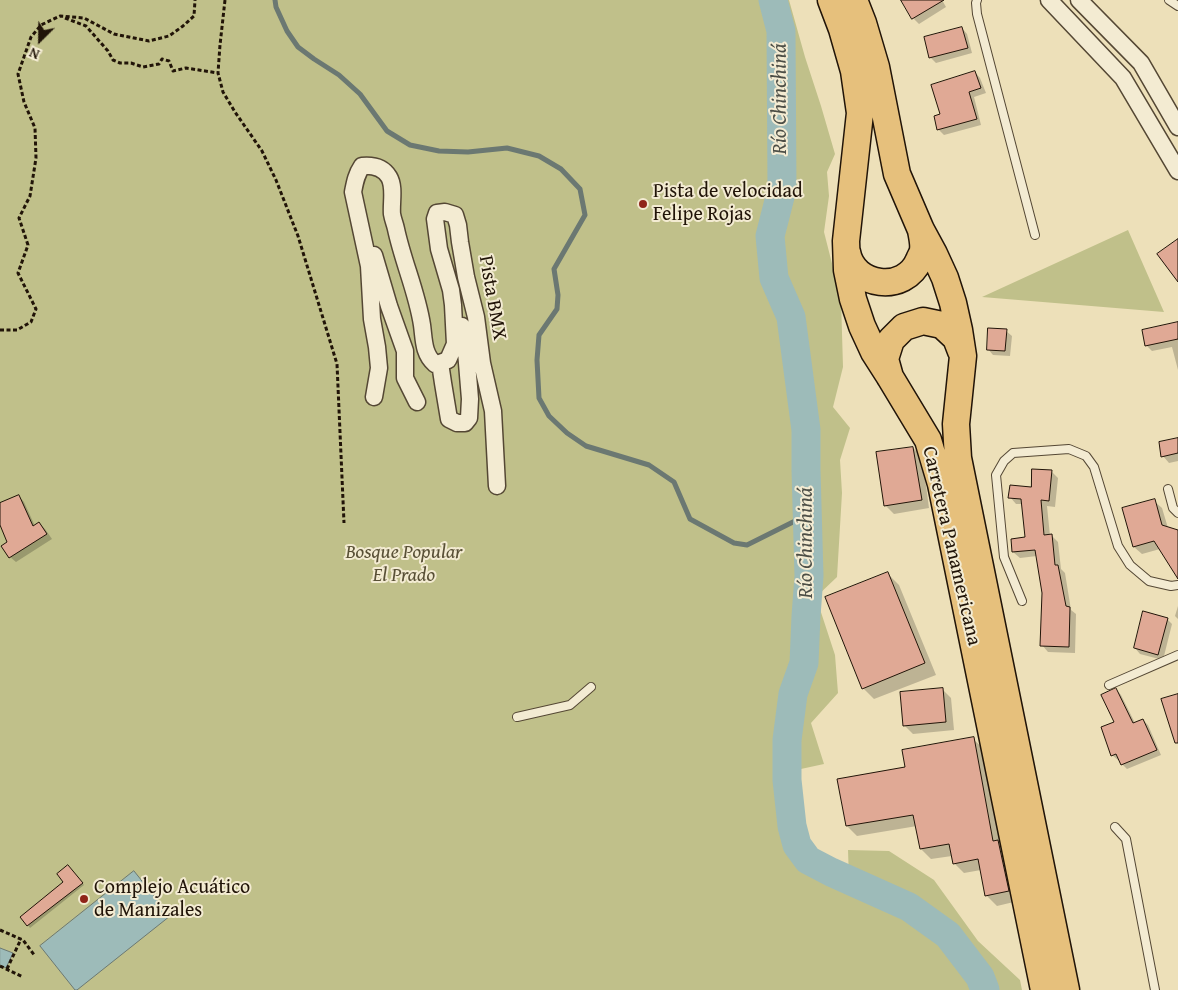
<!DOCTYPE html>
<meta charset="utf-8">
<style>
body{margin:0}
#map{position:relative;width:1178px;height:990px;overflow:hidden;background:#ede0b9;font-family:"Gentium Book Plus",serif}
canvas{display:block}
.north{position:absolute;left:15px;top:15px;width:50px;height:50px;-webkit-text-stroke:4px #f3ebd2;paint-order:stroke;rotate:203deg;font-size:14px;font-weight:700;line-height:20px;text-align:center;color:#211408}
.north::after{content:'';display:block;margin:auto;width:18px;height:22px;background:#211408;clip-path:polygon(50% 0,100% 100%,50% 72%,0 100%)}
</style>
<div id="map">
<canvas width="1178" height="990"></canvas>
<div class="north">N</div>
</div>
<script>
const g = document.querySelector('canvas').getContext('2d');
g.lineJoin = 'round';
function fill(path, color) {
  g.fillStyle = color;
  g.fill(path, 'evenodd');
}
function stroke(path, color, width, dash) {
  g.strokeStyle = color;
  g.lineWidth = width;
  g.lineCap = dash ? 'butt' : 'round';
  g.setLineDash(dash || []);
  g.stroke(path);
}
function label(font, color, halo, rows, align = 'center') {
  g.font = font + ' "Gentium Book Plus",serif';
  g.lineWidth = 4;
  g.setLineDash([]);
  g.textBaseline = 'middle';
  g.strokeStyle = halo;
  g.fillStyle = color;
  for (const [text, x, y, turn = 0] of rows) {
    g.save();
    g.translate(x, y);
    g.rotate((+turn || 0) * Math.PI / 180);
    g.textAlign = isNaN(turn) ? turn : align;
    if (halo) g.strokeText(text, 0, 0);
    g.fillText(text, 0, 0);
    g.restore();
  }
}
const green = new Path2D(`
 M 0,0 L 789,0 L 805,57 L 821,106 L 835,154 L 827,172 L 829,196 L 824,232 L 841,299 L 843,367 L 833,407 L 850,428 L 840,460 L 842,493 L 837,577 L 816,597 L 835,655 L 838,693 L 811,723 L 824,764 L 787,772 L 792,826 L 797,845 L 808,860 L 831,872 L 849,880 L 848,850 L 889,851 L 934,880 L 978,941 L 1020,980 L 1022,990 L 0,990 Z
 M 1128,230 L 1164,312 L 982,297 Z`);
const water = new Path2D(`
 M 134,871 L 170,916 L 77,990 L 75,990 L 40,946 Z
 M 0,948 L 13,953 L 6,968 L 0,965 Z`);
const shadow = new Path2D(`
 M 903,0 L 942,0 L 946,7 L 919,24 L 913,18 Z
 M 962,28 L 967,34 L 972,53 L 936,63 L 930,57 Z
 M 975,72 L 980,78 L 986,93 L 974,97 L 981,125 L 944,135 L 938,129 L 942,115 Z
 M 1178,323 L 1178,370 L 1172,347 L 1152,351 L 1146,345 Z
 M 1006,331 L 1012,336 L 1010,356 L 993,355 L 988,349 Z
 M 1178,439 L 1178,461 L 1169,463 L 1163,456 Z
 M 913,448 L 922,456 L 929,508 L 894,514 L 885,505 Z
 M 1051,471 L 1058,478 L 1055,507 L 1047,506 L 1050,536 L 1052,536 L 1058,542 L 1061,569 L 1065,573 L 1071,610 L 1076,614 L 1075,653 L 1048,652 L 1042,645 L 1043,593 L 1037,556 L 1020,558 L 1013,552 L 1026,538 L 1023,504 L 1016,504 L 1010,497 L 1032,488 Z
 M 19,496 L 24,502 L 35,526 L 39,523 L 45,529 L 52,539 L 16,562 L 10,557 L 9,542 L 0,522 L 0,504 Z
 M 1154,501 L 1162,508 L 1168,528 L 1178,532 L 1178,575 L 1160,549 L 1142,554 L 1134,547 Z
 M 888,574 L 899,585 L 936,675 L 874,699 L 863,688 Z
 M 1178,606 L 1178,619 L 1175,616 Z
 M 1167,619 L 1172,624 L 1163,660 L 1140,654 L 1135,648 Z
 M 1116,689 L 1121,695 L 1135,723 L 1143,720 L 1148,725 L 1161,755 L 1127,769 L 1122,764 L 1120,759 L 1118,760 L 1112,755 L 1116,723 Z
 M 943,690 L 951,698 L 954,730 L 913,734 L 904,725 Z
 M 973,739 L 984,749 L 1001,845 L 1008,852 L 1018,901 L 997,906 L 986,895 L 981,870 L 964,873 L 954,863 L 952,856 L 931,859 L 921,849 L 917,826 L 857,836 L 847,826 L 906,768 Z
 M 71,869 L 84,885 L 30,928 L 22,917 L 65,883 Z`);
const stream = new Path2D(`
 M 275,0 L 276,7 L 287,31 L 298,47 L 314,59 L 339,75 L 360,94 L 387,131 L 410,145 L 439,151 L 468,152 L 507,148 L 539,156 L 561,169 L 580,189 L 585,215 L 554,269 L 558,295 L 557,309 L 539,335 L 537,360 L 539,398 L 549,416 L 567,433 L 586,446 L 649,465 L 674,482 L 690,519 L 734,543 L 747,545 L 807,515`);
const river = new Path2D(`
 M 773,0 L 781,31 L 782,189 L 770,236 L 774,278 L 791,317 L 806,430 L 806,470 L 809,576 L 806,616 L 804,663 L 793,694 L 787,740 L 787,780 L 792,826 L 797,845 L 808,860 L 831,872 L 909,907 L 948,935 L 980,977 L 985,990`);
const building = new Path2D(`
 M 901,0 L 944,0 L 912,19 Z
 M 962,27 L 968,48 L 929,58 L 924,37 Z
 M 975,71 L 981,88 L 969,92 L 977,119 L 937,130 L 934,116 L 940,114 L 931,85 Z
 M 1178,239 L 1178,282 L 1157,254 Z
 M 1178,322 L 1178,339 L 1145,346 L 1142,330 Z
 M 988,328 L 1007,329 L 1005,351 L 987,350 Z
 M 1178,438 L 1178,453 L 1161,457 L 1159,442 Z
 M 913,447 L 922,500 L 884,506 L 876,452 Z
 M 1032,469 L 1052,470 L 1049,501 L 1041,500 L 1044,535 L 1052,534 L 1055,565 L 1058,565 L 1066,606 L 1070,607 L 1069,647 L 1040,646 L 1042,593 L 1035,550 L 1012,552 L 1011,539 L 1025,537 L 1021,499 L 1008,498 L 1010,485 L 1031,487 Z
 M 19,495 L 33,526 L 39,522 L 47,534 L 9,558 L 1,546 L 7,542 L 0,525 L 0,503 Z
 M 1155,499 L 1162,525 L 1178,530 L 1178,579 L 1154,541 L 1133,547 L 1122,508 Z
 M 888,572 L 925,663 L 862,689 L 825,597 Z
 M 1143,611 L 1168,618 L 1158,655 L 1134,648 Z
 M 943,688 L 946,722 L 903,726 L 900,692 Z
 M 1116,688 L 1133,723 L 1143,719 L 1157,750 L 1121,765 L 1116,754 L 1111,756 L 1101,727 L 1114,722 L 1101,695 Z
 M 1178,694 L 1178,743 L 1175,743 L 1161,699 Z
 M 974,737 L 993,841 L 998,840 L 1009,891 L 985,896 L 978,859 L 953,864 L 949,844 L 920,849 L 913,815 L 846,826 L 837,779 L 905,767 L 902,750 Z
 M 68,865 L 83,883 L 27,926 L 20,917 L 63,882 L 57,874 Z`);
const path = new Path2D(`
 M 225,0 L 220,45 L 218,73 L 223,92 L 235,112 L 262,151 L 276,180 L 298,236 L 337,364 L 344,523
 M 65,18 L 86,26 L 108,51 L 113,60 L 120,63 L 131,63 L 143,67 L 159,64 L 162,59 L 169,61 L 173,71 L 186,68 L 218,73
 M 0,330 L 17,330 L 31,322 L 36,309 L 18,273 L 28,245 L 19,218 L 30,196 L 36,158 L 35,128 L 24,102 L 18,74 L 31,37 L 41,25 L 60,16 L 84,18 L 114,34 L 149,41 L 169,36 L 183,26 L 194,16 L 195,0
 M 0,930 L 23,940 L 35,956
 M 0,966 L 23,977
 M 7,969 L 21,939`);
const service = new Path2D(`
 M 977,0 L 976,3 L 977,14 L 1035,235
 M 1169,0 L 1178,6
 M 1168,489 L 1173,508 L 1178,513
 M 1022,601 L 1004,557 L 996,475 L 1004,461 L 1013,453 L 1069,449 L 1086,456 L 1094,467 L 1118,546 L 1130,565 L 1149,581 L 1171,586 L 1178,585
 M 1109,685 L 1178,655
 M 517,717 L 570,705 L 591,687
 M 1115,827 L 1126,839 L 1155,990`);
const minor = new Path2D(`
 M 1049,0 L 1123,78 L 1178,171
 M 1079,0 L 1141,63 L 1178,127
 M 374,255 L 389,306 L 405,351 L 405,378 L 417,402
 M 440,363 L 443,383 L 449,419 L 457,423 L 465,423 L 469,418 L 470,399 L 465,339 L 462,326
 M 374,397 L 379,368 L 377,347 L 372,319 L 369,266 L 353,192 C 355,182 356,175 362,166 C 373,165 383,167 389,177 C 395,187 391,203 392,214 C 393,220 395,224 396,229 C 403,262 417,292 422,325 C 424,339 423,354 435,364 L 440,363 L 448,360 L 455,344 L 453,305 L 451,290 L 439,249 L 435,219 L 437,213 L 445,212 L 455,215 L 458,225 L 460,242 L 466,277 L 476,317 L 482,363 L 493,411 L 497,486`);
const trunk = new Path2D(`
 M 831,0 L 842,29 L 854,71 L 860,113 L 846,241 L 847,270 L 853,299 L 862,326 L 874,352 L 890,377 L 928,440 L 941,484 L 1044,990
 M 854,0 L 863,23 L 876,67 L 897,174 L 921,230 L 934,254 L 945,278 L 953,303 L 959,330 L 963,356 L 956,424 L 958,458 L 1066,990
 M 847,252 C 853,287 905,294 919,260 C 920,257 923,253 923,250 C 924,244 922,236 921,230
 M 890,377 L 885,359 L 891,340 L 904,327 L 923,321 L 942,325 L 956,338 L 961,351`);
const markers = [
 [643,204,5,"#8f2418"],
 [84,899,5,"#8f2418"]
];
const poiNames = [
 ["Pista de velocidad",653,192],
 ["Felipe Rojas",653,215],
 ["Complejo Acuático",94,888],
 ["de Manizales",94,911]
];
const streetNames = [
 ["Pista BMX",492,298,80],
 ["Carretera Panamericana",951,546,77]
];
const parkNames = [
 ["Bosque Popular",404,553],
 ["El Prado",404,576]
];
const waterNames = [
 ["Río Chinchiná",781,99,-90],
 ["Río Chinchiná",807,543,-90]
];
fill(green, '#c0c08a');
fill(water, '#9dbbb9');
stroke(water, '#6b7872', 1);
fill(shadow, '#0003');
stroke(stream, '#6b7872', 5);
stroke(river, '#9dbbb9', 29);
fill(building, '#e0a995');
stroke(building, '#211408', 1);
stroke(service, '#544734', 10);
stroke(minor, '#544734', 19);
stroke(trunk, '#211408', 29);
stroke(path, '#211408', 3, [4, 2.5]);
stroke(service, '#f3ebd2', 8);
stroke(minor, '#f3ebd2', 16);
stroke(trunk, '#e6c07c', 26);
for (const [x, y, r, color] of markers) {
  const dot = new Path2D();
  dot.arc(x, y, r, 0, 2 * Math.PI);
  g.fillStyle = color;
  g.fill(dot);
  stroke(dot, '#f3ebd2', 2);
}
label('20px', '#211408', '#f3ebd2', poiNames, 'left');
label('20px', '#211408', '#f3ebd2', streetNames);
label('italic 20px', '#595036', '#f3ebd2', parkNames);
label('italic 21px', '#4c4e46', '#f3ebd2', waterNames);
</script>
